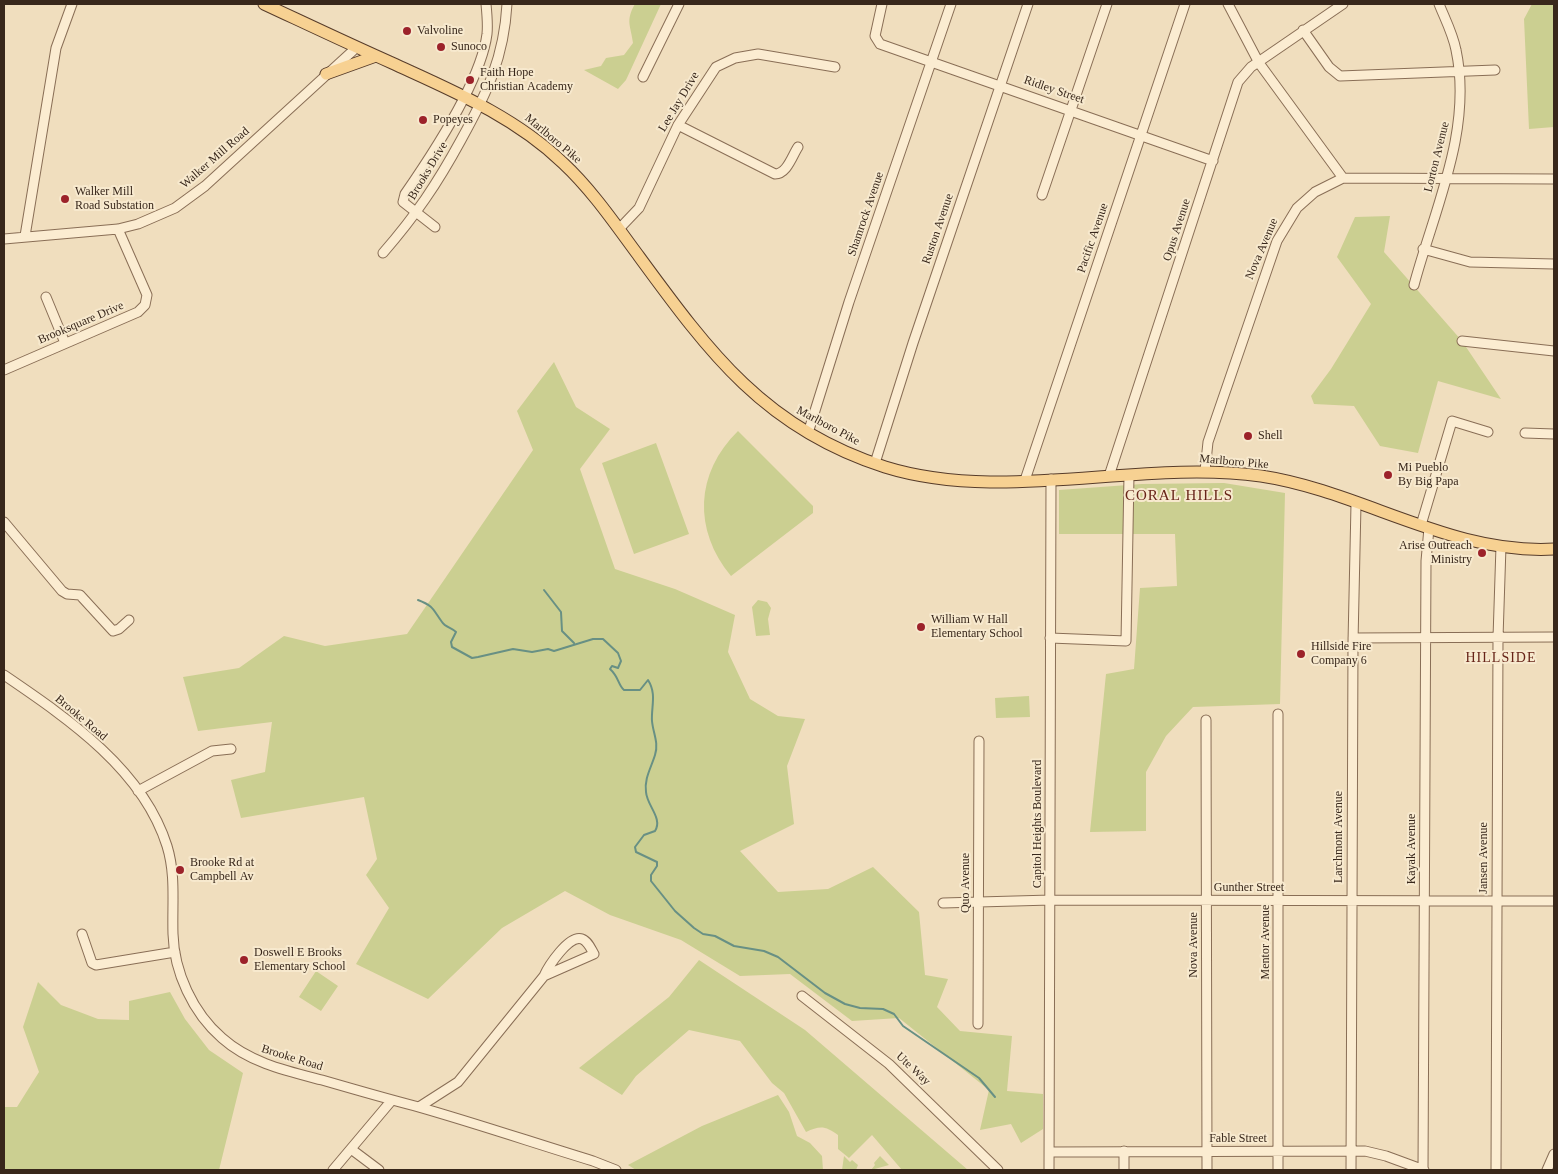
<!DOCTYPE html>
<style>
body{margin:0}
#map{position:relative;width:1558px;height:1174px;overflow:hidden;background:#f0debe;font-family:Georgia,serif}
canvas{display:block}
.frame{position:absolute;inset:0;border:5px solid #38271b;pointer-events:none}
</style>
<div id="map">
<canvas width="1558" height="1174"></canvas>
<div class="frame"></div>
</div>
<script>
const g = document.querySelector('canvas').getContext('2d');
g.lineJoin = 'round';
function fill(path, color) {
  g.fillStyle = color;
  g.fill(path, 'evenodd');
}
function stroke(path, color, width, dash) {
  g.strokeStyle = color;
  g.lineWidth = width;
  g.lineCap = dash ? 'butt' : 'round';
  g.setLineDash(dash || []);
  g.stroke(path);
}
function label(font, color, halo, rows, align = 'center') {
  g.font = font + ' Georgia,serif';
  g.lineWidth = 4;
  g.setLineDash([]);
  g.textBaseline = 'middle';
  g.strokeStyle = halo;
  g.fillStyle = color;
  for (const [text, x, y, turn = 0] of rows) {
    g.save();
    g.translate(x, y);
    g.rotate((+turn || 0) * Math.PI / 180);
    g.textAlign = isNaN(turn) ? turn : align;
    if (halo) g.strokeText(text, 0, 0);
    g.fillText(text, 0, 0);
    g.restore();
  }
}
const green = new Path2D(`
 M 635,4 L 661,4 L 626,80 L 618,89 L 584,70 L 601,66 L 606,58 L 624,55 L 633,43 C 631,26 625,21 635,4 Z
 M 1532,4 L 1554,4 L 1554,127 L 1529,129 L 1524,19 Z
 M 1390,216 L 1384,252 L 1462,341 L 1501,399 L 1438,381 L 1418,453 L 1380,446 L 1354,406 L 1314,404 L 1311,396 L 1331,369 L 1371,304 L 1337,257 L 1355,217 Z
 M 554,362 L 576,407 L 610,429 L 580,469 L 615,569 L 675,589 L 735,615 L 728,652 L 750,699 L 778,716 L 805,719 L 787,766 L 794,824 L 740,851 L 778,892 L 828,889 L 873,867 L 919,912 L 925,975 L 948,979 L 937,1007 L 960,1031 L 1012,1036 L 1007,1091 L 1043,1094 L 1043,1129 L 1021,1143 L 1011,1124 L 980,1130 L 989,1090 L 899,1018 L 852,1021 L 790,974 L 740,976 L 681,940 L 610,915 L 565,891 L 502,928 L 428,999 L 356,964 L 389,908 L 366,875 L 377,859 L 364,797 L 241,818 L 231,780 L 265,772 L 272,722 L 198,731 L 183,677 L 239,668 L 284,636 L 325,646 L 407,634 L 533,450 L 517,411 Z
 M 738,431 L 813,506 L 813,513 L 731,576 C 693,530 695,473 738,431 Z
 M 656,443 L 689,534 L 634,554 L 602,463 Z
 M 1224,483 L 1285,493 L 1280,704 L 1193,707 L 1166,736 L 1146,772 L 1146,831 L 1090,832 L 1106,674 L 1134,669 L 1140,588 L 1177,586 L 1175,534 L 1059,534 L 1059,490 L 1142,484 Z
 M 758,600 L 767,602 L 771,608 L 768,619 L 770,635 L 756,636 L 752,607 Z
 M 1029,696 L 1030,717 L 996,718 L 995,698 Z
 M 699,960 L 805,1030 L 968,1170 L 902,1170 L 872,1135 L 849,1158 L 838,1149 L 838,1135 C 826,1126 820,1125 806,1132 L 784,1093 L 772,1083 L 740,1041 L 689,1030 L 636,1076 L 622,1095 L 579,1068 L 669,997 Z
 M 316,971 L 338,986 L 321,1011 L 299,997 Z
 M 38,982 L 61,1005 L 98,1019 L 129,1020 L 129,1001 L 170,992 L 185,1019 L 209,1050 L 243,1073 L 219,1170 L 4,1170 L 4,1107 L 17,1107 L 39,1072 L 23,1027 Z
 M 778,1095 L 789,1112 L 797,1136 L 810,1143 L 822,1156 L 823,1170 L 636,1170 L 628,1165 L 702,1126 Z
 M 844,1156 L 850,1162 L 852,1160 L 858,1165 L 856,1170 L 842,1170 Z
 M 880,1156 L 889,1165 L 871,1170 L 875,1165 L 874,1163 Z`);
const stream = new Path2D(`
 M 544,590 L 561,612 L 562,631 L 574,643
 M 418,600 C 434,606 433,610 442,622 C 445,627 452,628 456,632 L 451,642 L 452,647 L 472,658 L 478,657 L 513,649 L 532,652 L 548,649 L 554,651 L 593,639 L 603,639 L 618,653 L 621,661 L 618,668 L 612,666 L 610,669 C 619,677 618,685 624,690 L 640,690 L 648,680 C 657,694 651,707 652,721 C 653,733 659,743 655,755 C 651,768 644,779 646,792 C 647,806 663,818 655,831 L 644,835 L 635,847 L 636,852 L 657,862 L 657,866 L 651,875 L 651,881 L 675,911 L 694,928 L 703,934 L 715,936 L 734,946 L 764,951 L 778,957 L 825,993 L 845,1004 L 860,1008 L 883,1009 L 894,1014 L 903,1026 L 979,1078 L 995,1097`);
const minor = new Path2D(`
 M 882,4 L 875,36 L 880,44 L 1213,161
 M 1228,4 L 1259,63 L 1343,178
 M 1303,30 L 1329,67 L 1340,76 L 1495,70
 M 643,77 L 679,4
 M 678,125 L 775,174 C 787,174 792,156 798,147
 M 1042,195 L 1107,4
 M 435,227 L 403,202 L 405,194 C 432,155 481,81 487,34 C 488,24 487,14 486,4
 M 619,229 L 639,208 L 678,125 L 716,67 L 735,58 L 758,54 L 835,67
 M 25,236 L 56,48 L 72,4
 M 4,239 L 118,229 L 138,224 L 175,208 L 205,186 L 357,47
 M 1423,249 L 1470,262 L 1554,264
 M 383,253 C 416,215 437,184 461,140 C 487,93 504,58 507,4
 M 1414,285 C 1434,210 1473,130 1456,50 C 1453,34 1445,19 1439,4
 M 46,297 L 65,343
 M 1462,341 L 1554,351
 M 4,370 L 138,312 L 145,305 L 147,295 L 118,229
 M 808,433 L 849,302 L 951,4
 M 1525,433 L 1554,434
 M 875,463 L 913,343 L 1028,4
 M 1205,471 L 1208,442 L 1277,241 L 1297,208 L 1315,192 L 1343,178 L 1554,179
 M 1109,476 L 1238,82 L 1251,67 L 1343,4
 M 1025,480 L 1185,4
 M 4,522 L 62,591 L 67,594 L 80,595 L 113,631 L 119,629 L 129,620
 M 1421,525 L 1452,421 L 1488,432
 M 1050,638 L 1126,641 L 1129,475
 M 1353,638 L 1554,637
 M 4,675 C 67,718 143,769 167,846 C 176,875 172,904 173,934 C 174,972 193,1013 222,1038 C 250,1063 287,1071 322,1080 C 353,1089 384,1098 415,1106 C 475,1123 534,1143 593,1161 L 616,1170
 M 1206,720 L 1207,1170
 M 138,791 L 212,751 L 231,749
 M 943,903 L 1051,900 L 1554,901
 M 82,934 L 92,963 L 96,965 L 175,952
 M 802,996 L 889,1064 L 998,1170
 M 978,1024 L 979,741
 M 419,1107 L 458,1082 L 544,976 L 594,954 C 591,949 588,941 582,939 C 569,934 548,967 544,976
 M 351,1149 L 379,1170
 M 1049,1152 L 1365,1151 L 1386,1156 L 1424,1170
 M 333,1170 L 392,1100
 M 1049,1170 L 1051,479
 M 1124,1170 L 1124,1151
 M 1278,1170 L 1278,714
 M 1351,1170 L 1353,642 L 1356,504
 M 1423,1170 L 1426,561 L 1429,528
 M 1496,1170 L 1498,638 L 1501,546
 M 1547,1170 L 1554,1154`);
const major = new Path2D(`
 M 264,4 C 307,24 349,44 392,63 C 453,91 514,116 563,163 C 592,190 615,224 638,255 C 709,352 765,429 885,467 C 1004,504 1139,459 1261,476 C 1361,491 1451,555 1554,549
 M 326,74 L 376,56`);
const markers = [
 [407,31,5,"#9c222a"],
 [441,47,5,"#9c222a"],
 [470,80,5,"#9c222a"],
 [423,120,5,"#9c222a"],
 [65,199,5,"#9c222a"],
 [1248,436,5,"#9c222a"],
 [1388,475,5,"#9c222a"],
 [1482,553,5,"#9c222a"],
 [921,627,5,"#9c222a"],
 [1301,654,5,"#9c222a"],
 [180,870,5,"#9c222a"],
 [244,960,5,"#9c222a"]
];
const poiNames = [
 ["Valvoline",417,31],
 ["Sunoco",451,47],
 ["Faith Hope",480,73],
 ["Christian Academy",480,87],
 ["Popeyes",433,120],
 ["Walker Mill",75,192],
 ["Road Substation",75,206],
 ["Shell",1258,436],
 ["Mi Pueblo",1398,468],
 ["By Big Papa",1398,482],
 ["Arise Outreach",1472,546,"right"],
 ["Ministry",1472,560,"right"],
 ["William W Hall",931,620],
 ["Elementary School",931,634],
 ["Hillside Fire",1311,647],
 ["Company 6",1311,661],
 ["Brooke Rd at",190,863],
 ["Campbell Av",190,877],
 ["Doswell E Brooks",254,953],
 ["Elementary School",254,967]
];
const streetNames = [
 ["Ridley Street",1054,90,19],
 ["Lee Jay Drive",679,102,-59],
 ["Marlboro Pike",553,139,40],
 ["Lorton Avenue",1437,157,-76],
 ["Walker Mill Road",215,158,-41],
 ["Brooks Drive",428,171,-59],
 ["Shamrock Avenue",866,214,-71],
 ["Ruston Avenue",938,229,-71],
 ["Opus Avenue",1177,230,-72],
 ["Pacific Avenue",1093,238,-71],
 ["Nova Avenue",1262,249,-67],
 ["Brooksquare Drive",81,323,-23],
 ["Marlboro Pike",828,426,28],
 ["Marlboro Pike",1234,462,5],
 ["Brooke Road",81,718,40],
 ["Capitol Heights Boulevard",1038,824,-90],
 ["Larchmont Avenue",1339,837,-90],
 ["Kayak Avenue",1412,849,-90],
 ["Jansen Avenue",1484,858,-90],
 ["Quo Avenue",966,883,-90],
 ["Gunther Street",1249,888],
 ["Mentor Avenue",1266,942,-90],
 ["Nova Avenue",1194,945,-90],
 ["Brooke Road",292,1058,17],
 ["Ute Way",913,1069,43],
 ["Fable Street",1238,1139]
];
const neighbourhoodNames = [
 ["HILLSIDE",1501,658]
];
const quarterNames = [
 ["CORAL HILLS",1179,496]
];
fill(green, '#cbcf91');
stroke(stream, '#689084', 2);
stroke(minor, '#896e56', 11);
stroke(major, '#573c2a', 13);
stroke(minor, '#fbecd1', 9);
stroke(major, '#f7d192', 11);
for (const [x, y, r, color] of markers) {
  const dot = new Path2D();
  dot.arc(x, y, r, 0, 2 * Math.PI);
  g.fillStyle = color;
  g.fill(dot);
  stroke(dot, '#f7e9ce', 2);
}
label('12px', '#38271b', '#f7e9ce', poiNames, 'left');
label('12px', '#38271b', '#f7e9ce', streetNames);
g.letterSpacing = '1px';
label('14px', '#672418', '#f7e9ce', neighbourhoodNames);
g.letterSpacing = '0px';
g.letterSpacing = '1px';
label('15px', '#672418', '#f7e9ce', quarterNames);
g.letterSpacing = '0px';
</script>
